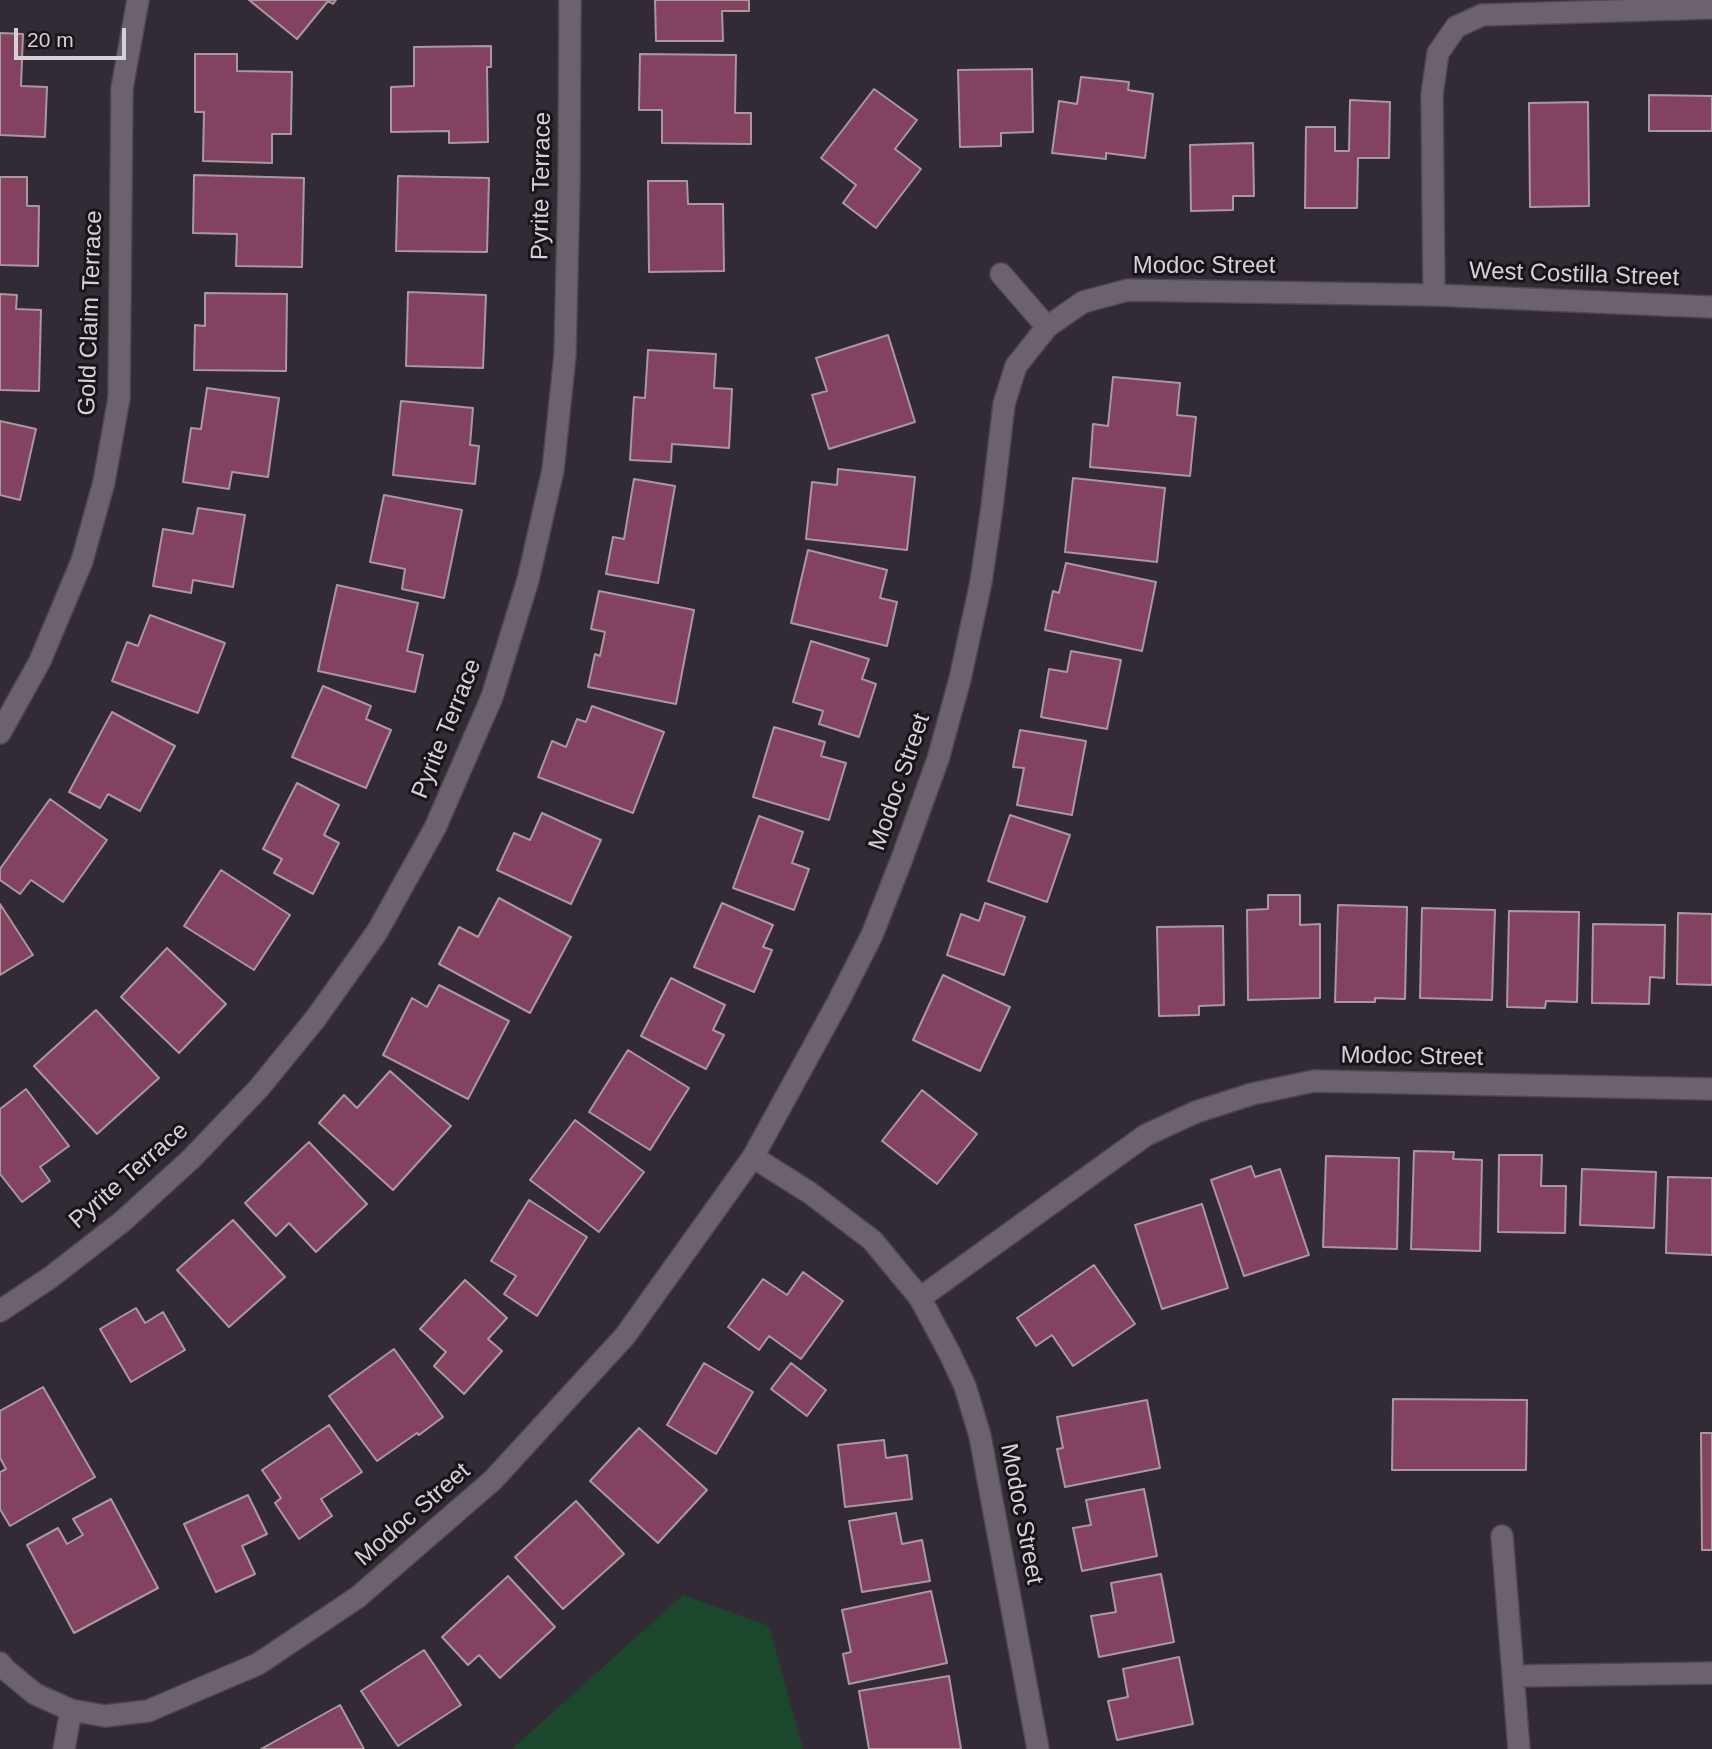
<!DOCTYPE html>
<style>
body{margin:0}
#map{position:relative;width:1712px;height:1749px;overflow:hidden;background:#322a34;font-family:Helvetica,sans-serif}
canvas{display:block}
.scale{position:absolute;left:14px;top:28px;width:112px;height:32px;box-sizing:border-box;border:4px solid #d6d1d8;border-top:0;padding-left:9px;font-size:21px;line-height:24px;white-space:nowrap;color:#d6d1d8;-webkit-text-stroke:5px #181419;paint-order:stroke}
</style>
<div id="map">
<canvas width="1712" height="1749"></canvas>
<div class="scale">20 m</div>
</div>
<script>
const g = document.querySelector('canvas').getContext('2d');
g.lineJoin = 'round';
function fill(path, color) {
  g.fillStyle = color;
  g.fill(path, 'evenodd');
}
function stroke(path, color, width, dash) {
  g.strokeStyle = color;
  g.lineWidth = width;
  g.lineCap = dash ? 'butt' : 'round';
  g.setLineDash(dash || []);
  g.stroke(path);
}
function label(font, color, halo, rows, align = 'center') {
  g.font = font + ' Helvetica,sans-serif';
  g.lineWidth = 6;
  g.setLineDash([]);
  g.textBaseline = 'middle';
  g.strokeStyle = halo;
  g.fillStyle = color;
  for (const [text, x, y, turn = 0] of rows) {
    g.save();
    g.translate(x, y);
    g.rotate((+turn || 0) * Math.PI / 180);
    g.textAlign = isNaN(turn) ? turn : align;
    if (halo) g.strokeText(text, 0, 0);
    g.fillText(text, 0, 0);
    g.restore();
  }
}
const green = new Path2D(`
 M 683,1595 L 769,1626 L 803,1749 L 512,1749 Z`);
const building = new Path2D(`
 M 249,0 L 336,0 L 333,4 L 328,1 L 297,39 Z
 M 655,0 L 749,0 L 749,11 L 722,11 L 723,41 L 656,41 Z
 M 0,33 L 23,34 L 21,86 L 47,87 L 45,137 L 0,135 Z
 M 491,46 L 491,67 L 487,67 L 488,142 L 449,143 L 449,131 L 391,132 L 391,87 L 414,86 L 414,47 Z
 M 195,54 L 237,54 L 237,71 L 292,72 L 291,134 L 272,134 L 272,163 L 203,161 L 204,112 L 195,112 Z
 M 640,54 L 736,55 L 735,113 L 751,113 L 751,144 L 662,143 L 662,110 L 639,110 Z
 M 1032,69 L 1033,132 L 1001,133 L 1001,146 L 960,147 L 958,70 Z
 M 1081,77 L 1129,82 L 1128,90 L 1153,94 L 1145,158 L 1106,153 L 1106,159 L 1052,153 L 1059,101 L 1077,104 Z
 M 874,89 L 917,120 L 895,149 L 921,169 L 876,228 L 843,203 L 856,185 L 821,158 Z
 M 1649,95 L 1712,96 L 1712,131 L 1649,131 Z
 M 1350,100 L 1390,102 L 1389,158 L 1358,158 L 1357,208 L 1305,208 L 1306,127 L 1335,127 L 1335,151 L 1349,151 Z
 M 1588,102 L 1589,206 L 1530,207 L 1529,103 Z
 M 1253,143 L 1254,196 L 1233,196 L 1233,210 L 1191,211 L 1190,145 Z
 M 194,175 L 304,178 L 302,267 L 236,266 L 237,234 L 193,233 Z
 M 398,176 L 489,178 L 487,252 L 396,251 Z
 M 0,177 L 27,177 L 27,206 L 39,206 L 38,266 L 0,265 Z
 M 648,181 L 687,181 L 688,204 L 723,204 L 724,271 L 649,272 Z
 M 408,292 L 486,295 L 483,368 L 406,366 Z
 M 205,293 L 287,294 L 286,371 L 194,370 L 195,325 L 205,326 Z
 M 0,294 L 17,295 L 16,309 L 41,310 L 39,391 L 0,390 Z
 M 888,335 L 915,422 L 829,449 L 812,395 L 827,391 L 816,358 Z
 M 648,350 L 716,354 L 714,388 L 732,389 L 729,448 L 672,444 L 671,462 L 630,460 L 634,397 L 645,398 Z
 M 1113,377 L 1180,383 L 1177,415 L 1196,417 L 1190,476 L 1090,467 L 1093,424 L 1108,426 Z
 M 207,388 L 279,398 L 268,477 L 232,472 L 229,489 L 183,482 L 191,428 L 201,429 Z
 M 401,401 L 473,408 L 470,445 L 479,446 L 475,484 L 393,475 Z
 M 0,421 L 36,429 L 20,500 L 0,495 Z
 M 838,469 L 915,477 L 907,550 L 806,539 L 812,482 L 837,485 Z
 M 1073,478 L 1165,488 L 1157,562 L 1065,552 Z
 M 634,479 L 675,486 L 658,583 L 606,574 L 613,537 L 624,539 Z
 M 384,495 L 462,510 L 444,598 L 402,589 L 405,569 L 370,562 Z
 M 198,508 L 245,515 L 233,587 L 193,580 L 191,593 L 153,586 L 163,529 L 193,534 Z
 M 808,550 L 887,570 L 880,598 L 897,602 L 887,646 L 791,623 Z
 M 1066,563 L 1156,582 L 1142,651 L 1045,630 L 1053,591 L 1059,593 Z
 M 337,585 L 418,603 L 407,651 L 423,655 L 415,692 L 318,671 Z
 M 599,591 L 694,610 L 676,704 L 588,687 L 595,654 L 600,656 L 605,632 L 591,629 Z
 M 150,615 L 225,643 L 198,713 L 112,681 L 127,642 L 138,646 Z
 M 811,641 L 869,659 L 862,679 L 876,684 L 859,737 L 819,724 L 823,711 L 793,702 Z
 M 1071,651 L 1121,660 L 1107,729 L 1041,717 L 1049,669 L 1067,672 Z
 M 323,686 L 371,706 L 366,719 L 391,730 L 366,788 L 292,757 Z
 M 592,706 L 664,732 L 633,813 L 538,777 L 552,741 L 566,747 L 577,719 L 586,722 Z
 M 112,712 L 175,746 L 140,811 L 108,794 L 100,808 L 69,792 Z
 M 774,727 L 825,742 L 821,756 L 846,763 L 829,820 L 753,797 Z
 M 1020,730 L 1086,741 L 1072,815 L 1017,805 L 1024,768 L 1013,767 Z
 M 297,783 L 339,805 L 324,835 L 339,843 L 313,894 L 274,873 L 282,859 L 263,849 Z
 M 50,799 L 107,840 L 63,902 L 31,880 L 20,894 L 0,880 L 0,869 Z
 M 542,813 L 601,840 L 571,904 L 497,870 L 514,833 L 530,840 Z
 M 1010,815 L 1070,835 L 1047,902 L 988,881 Z
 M 759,816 L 803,832 L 792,863 L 809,869 L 794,910 L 733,888 Z
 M 221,870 L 290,915 L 254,970 L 184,926 Z
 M 1268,895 L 1300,895 L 1300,925 L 1320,924 L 1320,998 L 1248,1000 L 1247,910 L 1268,909 Z
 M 499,898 L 571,937 L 530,1013 L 439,964 L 459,927 L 478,937 Z
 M 722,903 L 773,925 L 763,947 L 772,950 L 754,992 L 694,967 Z
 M 985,903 L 1025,917 L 1004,975 L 947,955 L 961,914 L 979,921 Z
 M 0,904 L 33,955 L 0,975 Z
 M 1338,905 L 1407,907 L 1405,999 L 1375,998 L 1375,1002 L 1335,1002 Z
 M 1422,908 L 1495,910 L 1492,1000 L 1420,998 Z
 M 1509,911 L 1579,912 L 1577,1002 L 1546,1001 L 1545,1008 L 1507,1007 Z
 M 1678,913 L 1712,914 L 1712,985 L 1677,984 Z
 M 1593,924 L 1665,925 L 1664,978 L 1650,977 L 1649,1004 L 1592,1003 Z
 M 1223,926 L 1224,1005 L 1199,1006 L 1199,1015 L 1159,1016 L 1157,927 Z
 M 167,948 L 226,1004 L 179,1053 L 121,997 Z
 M 943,975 L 1010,1007 L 980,1071 L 913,1040 Z
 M 671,978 L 725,1005 L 713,1030 L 724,1035 L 706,1069 L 641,1036 Z
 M 439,985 L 509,1021 L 468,1099 L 383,1055 L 412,998 L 427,1007 Z
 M 96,1010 L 159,1078 L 97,1134 L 34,1066 Z
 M 628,1050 L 689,1088 L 650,1150 L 589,1112 Z
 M 390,1071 L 451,1126 L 393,1190 L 319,1123 L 344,1095 L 357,1108 Z
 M 26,1089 L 69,1146 L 40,1167 L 50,1181 L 22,1202 L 0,1174 L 0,1109 Z
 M 922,1090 L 977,1134 L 937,1184 L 882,1141 Z
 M 575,1120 L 644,1172 L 599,1232 L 530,1180 Z
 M 309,1142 L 367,1204 L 316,1252 L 289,1223 L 276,1236 L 245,1203 Z
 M 1414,1151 L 1454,1152 L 1453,1159 L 1482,1160 L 1480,1251 L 1411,1249 Z
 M 1499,1155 L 1542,1155 L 1541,1186 L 1566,1186 L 1565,1233 L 1498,1232 Z
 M 1326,1156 L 1399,1158 L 1397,1249 L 1323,1247 Z
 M 1251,1166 L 1255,1177 L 1280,1169 L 1309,1255 L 1244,1276 L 1211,1180 Z
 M 1582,1169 L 1656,1172 L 1654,1228 L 1580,1225 Z
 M 1668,1177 L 1712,1178 L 1712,1255 L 1666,1253 Z
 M 529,1200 L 587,1237 L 537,1316 L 504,1294 L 516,1276 L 491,1261 Z
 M 1202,1204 L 1228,1288 L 1162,1309 L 1135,1225 Z
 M 233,1220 L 285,1277 L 229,1327 L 177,1270 Z
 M 1094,1265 L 1135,1324 L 1073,1366 L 1052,1335 L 1036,1346 L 1017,1318 Z
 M 803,1272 L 843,1301 L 801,1359 L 769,1336 L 759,1350 L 728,1327 L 763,1279 L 787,1295 Z
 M 465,1280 L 507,1318 L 488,1339 L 502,1351 L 464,1394 L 434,1366 L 446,1352 L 420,1329 Z
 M 136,1308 L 145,1323 L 163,1312 L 185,1350 L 131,1382 L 100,1329 Z
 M 394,1349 L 443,1417 L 419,1435 L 417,1433 L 377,1461 L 329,1396 Z
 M 704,1363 L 753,1392 L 716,1454 L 667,1425 Z
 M 791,1363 L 826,1390 L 807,1416 L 771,1389 Z
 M 43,1387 L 95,1477 L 10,1526 L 0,1509 L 0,1472 L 6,1469 L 0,1458 L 0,1411 Z
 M 1393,1399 L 1527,1400 L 1526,1470 L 1392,1470 Z
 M 1147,1400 L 1160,1468 L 1065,1487 L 1057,1449 L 1063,1448 L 1057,1417 Z
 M 329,1425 L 362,1472 L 321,1499 L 332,1516 L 299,1539 L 275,1503 L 281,1498 L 262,1470 Z
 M 639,1428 L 707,1490 L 658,1543 L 590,1481 Z
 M 1701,1433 L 1712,1433 L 1712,1550 L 1702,1550 Z
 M 884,1440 L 886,1458 L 907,1455 L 912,1499 L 845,1507 L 838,1445 Z
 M 1144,1489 L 1157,1556 L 1082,1571 L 1073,1528 L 1091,1525 L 1086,1500 Z
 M 248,1495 L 267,1534 L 242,1546 L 255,1574 L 216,1592 L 184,1524 Z
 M 111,1499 L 158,1588 L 74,1633 L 27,1545 L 58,1528 L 67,1544 L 83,1535 L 73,1519 Z
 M 576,1501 L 624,1554 L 563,1609 L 515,1557 Z
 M 896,1513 L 902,1544 L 922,1540 L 930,1581 L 862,1592 L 849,1521 Z
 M 1161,1574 L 1174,1642 L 1099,1657 L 1091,1616 L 1116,1612 L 1111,1583 Z
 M 508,1576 L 555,1627 L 500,1678 L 479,1655 L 468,1665 L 442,1637 Z
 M 931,1591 L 947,1663 L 849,1684 L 843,1654 L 851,1652 L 842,1610 Z
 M 424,1650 L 461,1705 L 398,1746 L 361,1691 Z
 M 1179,1657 L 1193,1724 L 1117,1740 L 1108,1701 L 1128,1697 L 1123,1669 Z
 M 949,1676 L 961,1749 L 869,1749 L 859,1691 Z
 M 340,1705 L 364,1749 L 261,1749 Z`);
const minor = new Path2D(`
 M 1001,274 L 1047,327
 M 1434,295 L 1432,94 L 1438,53 L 1456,27 L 1482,15 L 1712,8
 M 0,733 L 40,661 L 82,561 L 104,482 L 119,398 L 122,88 L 138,0
 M 753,1157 L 810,1193 L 872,1240 L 920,1298 L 950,1354 L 965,1386 L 980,1436 L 1038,1749
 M 920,1298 L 1146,1135 L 1196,1112 L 1252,1094 L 1314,1081 L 1712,1089
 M 0,1311 L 51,1277 L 123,1221 L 191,1159 L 259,1088 L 316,1018 L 377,932 L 435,828 L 492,697 L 528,580 L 553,470 L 565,355 L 569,181 L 570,0
 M 1502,1536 L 1519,1749
 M 0,1663 L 6,1670 L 35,1694 L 71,1710 L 105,1716 L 148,1711 L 258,1664 L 358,1597 L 493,1480 L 625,1336 L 753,1157 L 838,1002 L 872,935 L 901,861 L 938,759 L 960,679 L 981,582 L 992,507 L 1004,404 L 1016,366 L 1047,327 L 1083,302 L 1128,290 L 1434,295 L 1712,307
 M 1514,1676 L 1712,1673
 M 64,1749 L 71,1710`);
const streetNames = [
 ["Pyrite Terrace",542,186,-89],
 ["Modoc Street",1204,266],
 ["West Costilla Street",1574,275,2],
 ["Gold Claim Terrace",91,313,-88],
 ["Pyrite Terrace",447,729,-68],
 ["Modoc Street",900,782,-71],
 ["Modoc Street",1412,1057,1],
 ["Pyrite Terrace",129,1176,-41],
 ["Modoc Street",1021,1514,79],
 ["Modoc Street",413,1515,-41]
];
fill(green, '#1b482d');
fill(building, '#834260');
stroke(building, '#a9999f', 2);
stroke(minor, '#4f4851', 24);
stroke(minor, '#6b626d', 21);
label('24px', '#d6d1d8', '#181419', streetNames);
</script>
